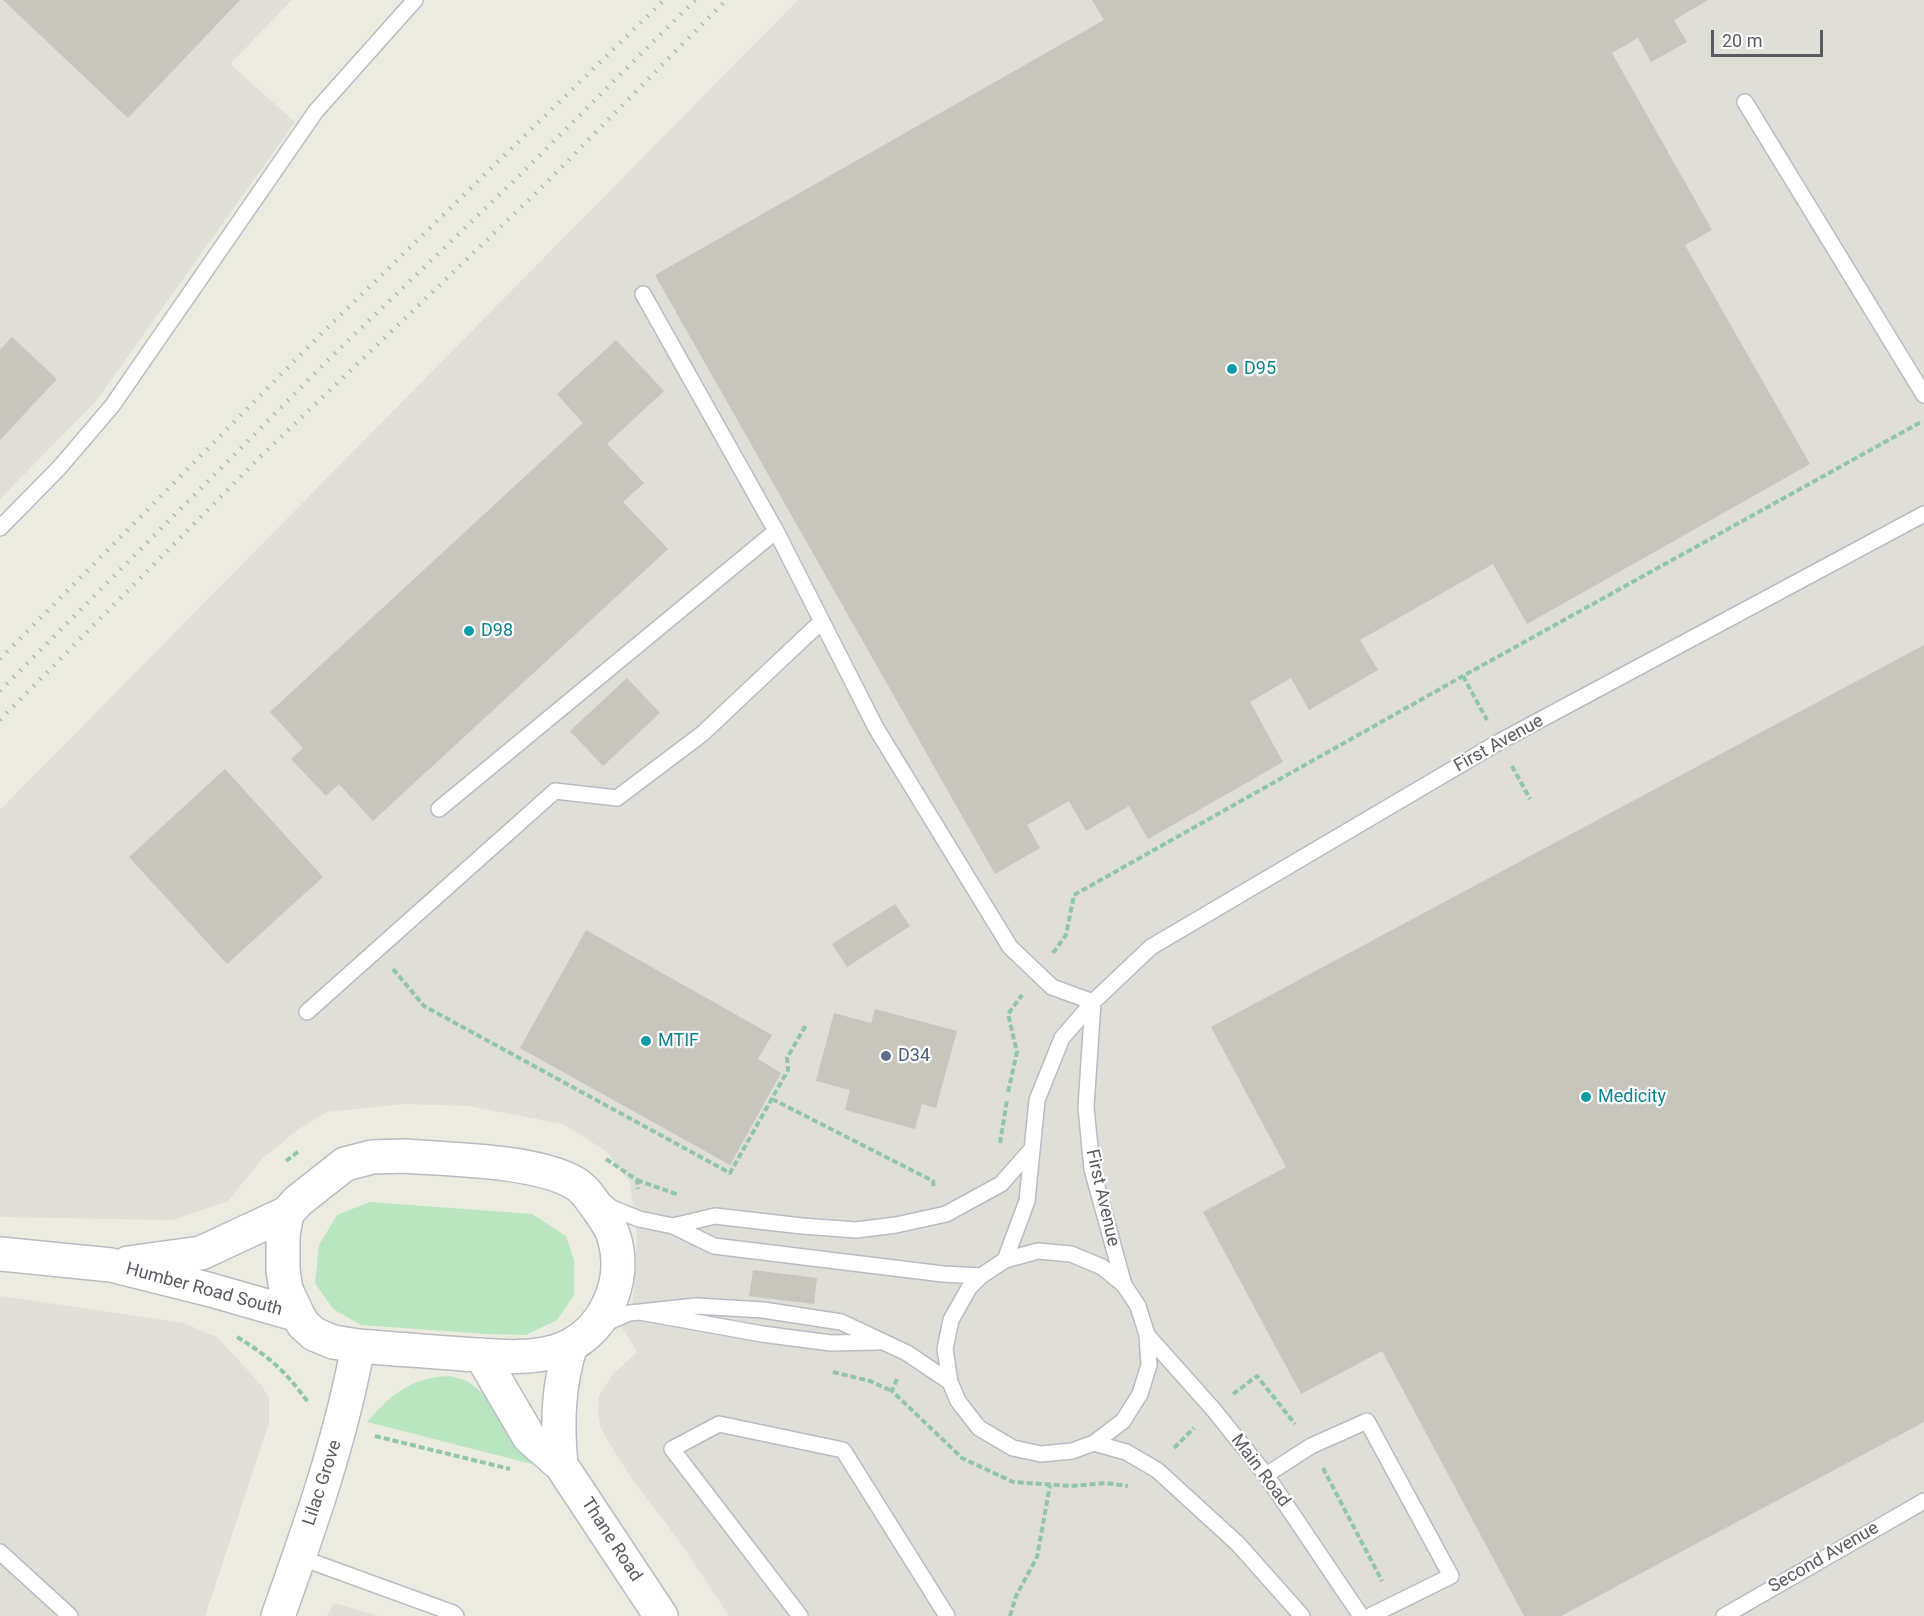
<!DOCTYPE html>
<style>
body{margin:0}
#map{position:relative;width:1924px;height:1616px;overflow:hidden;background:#ecebdf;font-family:Roboto,sans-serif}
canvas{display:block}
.scale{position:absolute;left:1711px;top:30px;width:112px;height:27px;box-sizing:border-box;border:3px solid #585b61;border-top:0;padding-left:8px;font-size:18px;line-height:21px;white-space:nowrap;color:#585b61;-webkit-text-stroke:4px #fff;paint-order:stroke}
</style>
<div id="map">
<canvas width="1924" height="1616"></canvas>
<div class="scale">20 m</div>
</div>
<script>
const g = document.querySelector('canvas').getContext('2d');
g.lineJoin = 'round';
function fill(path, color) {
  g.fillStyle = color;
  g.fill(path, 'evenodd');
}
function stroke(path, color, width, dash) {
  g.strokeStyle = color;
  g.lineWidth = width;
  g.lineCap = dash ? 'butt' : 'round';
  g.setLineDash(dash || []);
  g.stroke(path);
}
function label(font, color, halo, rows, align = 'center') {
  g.font = font + ' Roboto,sans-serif';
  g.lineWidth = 4.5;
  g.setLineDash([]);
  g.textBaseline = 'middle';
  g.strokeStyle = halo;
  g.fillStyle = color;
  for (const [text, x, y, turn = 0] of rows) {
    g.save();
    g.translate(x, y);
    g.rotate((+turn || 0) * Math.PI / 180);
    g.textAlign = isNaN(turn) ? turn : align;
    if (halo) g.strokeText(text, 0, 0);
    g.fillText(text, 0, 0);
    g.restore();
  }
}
const industrial = new Path2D(`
 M 0,0 L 292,0 L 230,64 L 295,122 L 96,401 L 0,499 Z
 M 798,0 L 1924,0 L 1924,1616 L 729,1616 L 678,1539 L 630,1476 L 605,1436 L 600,1425 L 598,1413 L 599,1396 L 613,1374 L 637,1352 L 622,1327 L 633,1302 L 637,1237 L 630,1183 L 606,1151 L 563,1124 L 469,1106 L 403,1104 L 327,1112 L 299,1129 L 263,1158 L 228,1201 L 172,1220 L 0,1217 L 0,810 Z
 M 0,1296 L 184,1323 L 218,1338 L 262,1386 L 269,1398 L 269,1423 L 205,1616 L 0,1616 Z
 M 334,1603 L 379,1616 L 327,1616 Z`);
const green = new Path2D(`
 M 370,1202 L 532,1214 L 566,1236 L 574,1260 L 574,1295 L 557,1320 L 526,1335 L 487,1334 L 361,1325 L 333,1309 L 315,1283 L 319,1245 L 337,1215 Z
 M 450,1376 L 467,1381 L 493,1401 L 536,1465 L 367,1422 C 393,1393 410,1378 450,1376 Z`);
const building = new Path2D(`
 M 3,0 L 240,0 L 128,118 Z
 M 1092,0 L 1708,0 L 1674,20 L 1687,42 L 1651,62 L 1638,38 L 1612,53 L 1712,230 L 1685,245 L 1810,464 L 1527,624 L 1493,564 L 1360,640 L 1378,670 L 1309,710 L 1291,678 L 1250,702 L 1283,762 L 1148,839 L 1129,806 L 1086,831 L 1069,801 L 1027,825 L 1040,848 L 995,874 L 655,275 L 1104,20 Z
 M 12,337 L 57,379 L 0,440 L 0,350 Z
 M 616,340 L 664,391 L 607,444 L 644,483 L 623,502 L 668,549 L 373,821 L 339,784 L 326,796 L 291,759 L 303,748 L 270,712 L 583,423 L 557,394 Z
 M 1924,645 L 1924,1422 L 1561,1616 L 1524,1616 L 1382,1351 L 1301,1394 L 1203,1212 L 1286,1167 L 1211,1027 Z
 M 627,678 L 660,713 L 603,766 L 570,731 Z
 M 225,769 L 323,877 L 227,964 L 129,857 Z
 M 895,904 L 910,926 L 847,967 L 832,944 Z
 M 586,930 L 772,1035 L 758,1059 L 781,1073 L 730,1165 L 520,1048 Z
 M 875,1009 L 957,1031 L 936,1108 L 922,1104 L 915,1129 L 845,1110 L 850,1090 L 816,1081 L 834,1013 L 871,1023 Z
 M 753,1270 L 817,1278 L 814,1304 L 749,1296 Z`);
const path = new Path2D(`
 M 1463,676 L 1487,720
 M 1512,766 L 1530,799
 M 1053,953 L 1066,935 L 1074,895 L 1463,676 L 1921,422
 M 393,969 L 424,1006 L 730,1173 L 788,1070 L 787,1058 L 806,1025
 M 1008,1092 L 1017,1052 L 1008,1014 L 1022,995
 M 772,1099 L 933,1181 L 934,1189
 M 1000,1143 L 1007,1100
 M 606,1159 L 637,1180 L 638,1189
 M 286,1161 L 299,1151
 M 637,1180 L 679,1195
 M 237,1337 C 270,1357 285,1371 308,1402
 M 833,1372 L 870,1381 L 892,1391
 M 897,1379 L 892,1391 L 962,1458 L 1013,1482 L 1071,1486 L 1106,1483 L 1128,1486
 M 1233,1394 L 1257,1376 L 1295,1424
 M 375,1436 L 510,1469
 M 1174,1448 L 1194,1428
 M 1323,1468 L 1382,1581
 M 1010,1616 L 1016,1596 L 1037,1557 L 1050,1485`);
const service = new Path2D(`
 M 1745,102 L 1924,395
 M 643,294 L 776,531 L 876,728 L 1010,947 L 1052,987 L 1093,1002
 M 0,528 L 59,468 L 112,406 L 316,111 L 415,0
 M 439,809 L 776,531
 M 1093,1002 L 1086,1107 L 1092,1169 L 1124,1285
 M 307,1012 L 555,791 L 617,798 L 702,734 L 822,621
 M 603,1201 L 612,1208 L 639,1219 L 673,1226 L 714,1246 L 943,1274 L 981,1276
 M 673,1226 L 715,1216 L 802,1226 L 856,1230 L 896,1225 L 946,1214 L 1001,1184 L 1031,1150
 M 1005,1260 L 1027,1201 L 1037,1100 L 1062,1038 L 1093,1002 L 1151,947 L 1499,742 L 1924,514
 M 640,1312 L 696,1306 L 763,1310 L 841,1322 L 907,1353 L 950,1382 L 958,1401 L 979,1428 L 1013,1448 L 1041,1454 L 1072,1451 L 1094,1443 L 1123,1421 L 1140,1394 L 1149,1365 L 1147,1335 L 1138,1306 L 1124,1285 L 1102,1267 L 1071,1254 L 1038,1251 L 1005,1260 L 981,1276 L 969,1288 L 951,1320 L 945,1349 L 950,1382
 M 602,1325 L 629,1313 L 640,1312 L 762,1334 L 831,1343 L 878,1342
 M 1147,1335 L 1213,1409 L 1266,1475 L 1361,1616
 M 1094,1443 L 1126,1452 L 1157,1470 L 1238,1544 L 1302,1616
 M 1266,1475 L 1311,1446 L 1367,1421 L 1451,1576 L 1370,1616
 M 0,1552 L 70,1616
 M 299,1557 L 453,1613 L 456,1616
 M 800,1616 L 672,1449 L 719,1424 L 843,1450 L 947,1616
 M 1724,1616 L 1924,1501`);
const tertiary = new Path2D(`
 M 406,1156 C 453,1160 530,1160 571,1181 C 583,1187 588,1195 596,1206 C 603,1216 611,1226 614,1237 C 628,1283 603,1336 557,1351 C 527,1360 493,1356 462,1354 C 427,1351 392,1349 358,1346 L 333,1342 L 314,1334 L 303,1324 L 298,1315 L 286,1290 L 283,1270 L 283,1235 L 287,1213 L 298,1201 L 345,1164 L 372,1157 Z
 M 0,1254 L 111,1265 L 211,1290 L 298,1315
 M 128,1263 L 201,1253 L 287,1213
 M 481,1355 L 529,1437 L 561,1465 L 661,1616
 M 561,1465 C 557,1423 558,1385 571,1345
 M 278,1616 C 310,1527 341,1439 358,1346`);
const rail = new Path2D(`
 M 0,659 L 319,336 L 664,0
 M 0,691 L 328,360 L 523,172 L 695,0
 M 0,720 L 260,457 L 536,193 L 726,0`);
const markers = [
 [1232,369,6,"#0f9aa8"],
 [469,631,6,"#0f9aa8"],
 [646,1041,6,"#0f9aa8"],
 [886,1056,6,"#5c6f8a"],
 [1586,1097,6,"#0f9aa8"]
];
const cultureNames = [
 ["D95",1244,369],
 ["D98",481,631],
 ["MTIF",658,1041],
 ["Medicity",1598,1097]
];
const streetNames = [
 ["First Avenue",1499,744,-29],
 ["First Avenue",1102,1198,77],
 ["Humber Road South",204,1290,15],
 ["Main Road",1260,1471,53],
 ["Lilac Grove",323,1483,-72],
 ["Thane Road",611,1540,57],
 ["Second Avenue",1824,1558,-30]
];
const serviceNames = [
 ["D34",898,1056]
];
fill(industrial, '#dfded7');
fill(green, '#b9e6c0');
fill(building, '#c7c5bc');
stroke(service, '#babbc2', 18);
stroke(tertiary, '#babbc2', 36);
stroke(path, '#92c6a8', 4, [6, 3]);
stroke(service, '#fff', 15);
stroke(tertiary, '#fff', 33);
stroke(rail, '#b3b4b4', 4.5, [1.5, 8]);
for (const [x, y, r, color] of markers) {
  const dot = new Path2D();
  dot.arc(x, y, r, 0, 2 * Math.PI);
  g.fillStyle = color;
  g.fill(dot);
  stroke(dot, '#fff', 2);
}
label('18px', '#0d838f', '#fff', cultureNames, 'left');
label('18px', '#585b61', '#fff', streetNames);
label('18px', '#4e5e75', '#fff', serviceNames, 'left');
</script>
